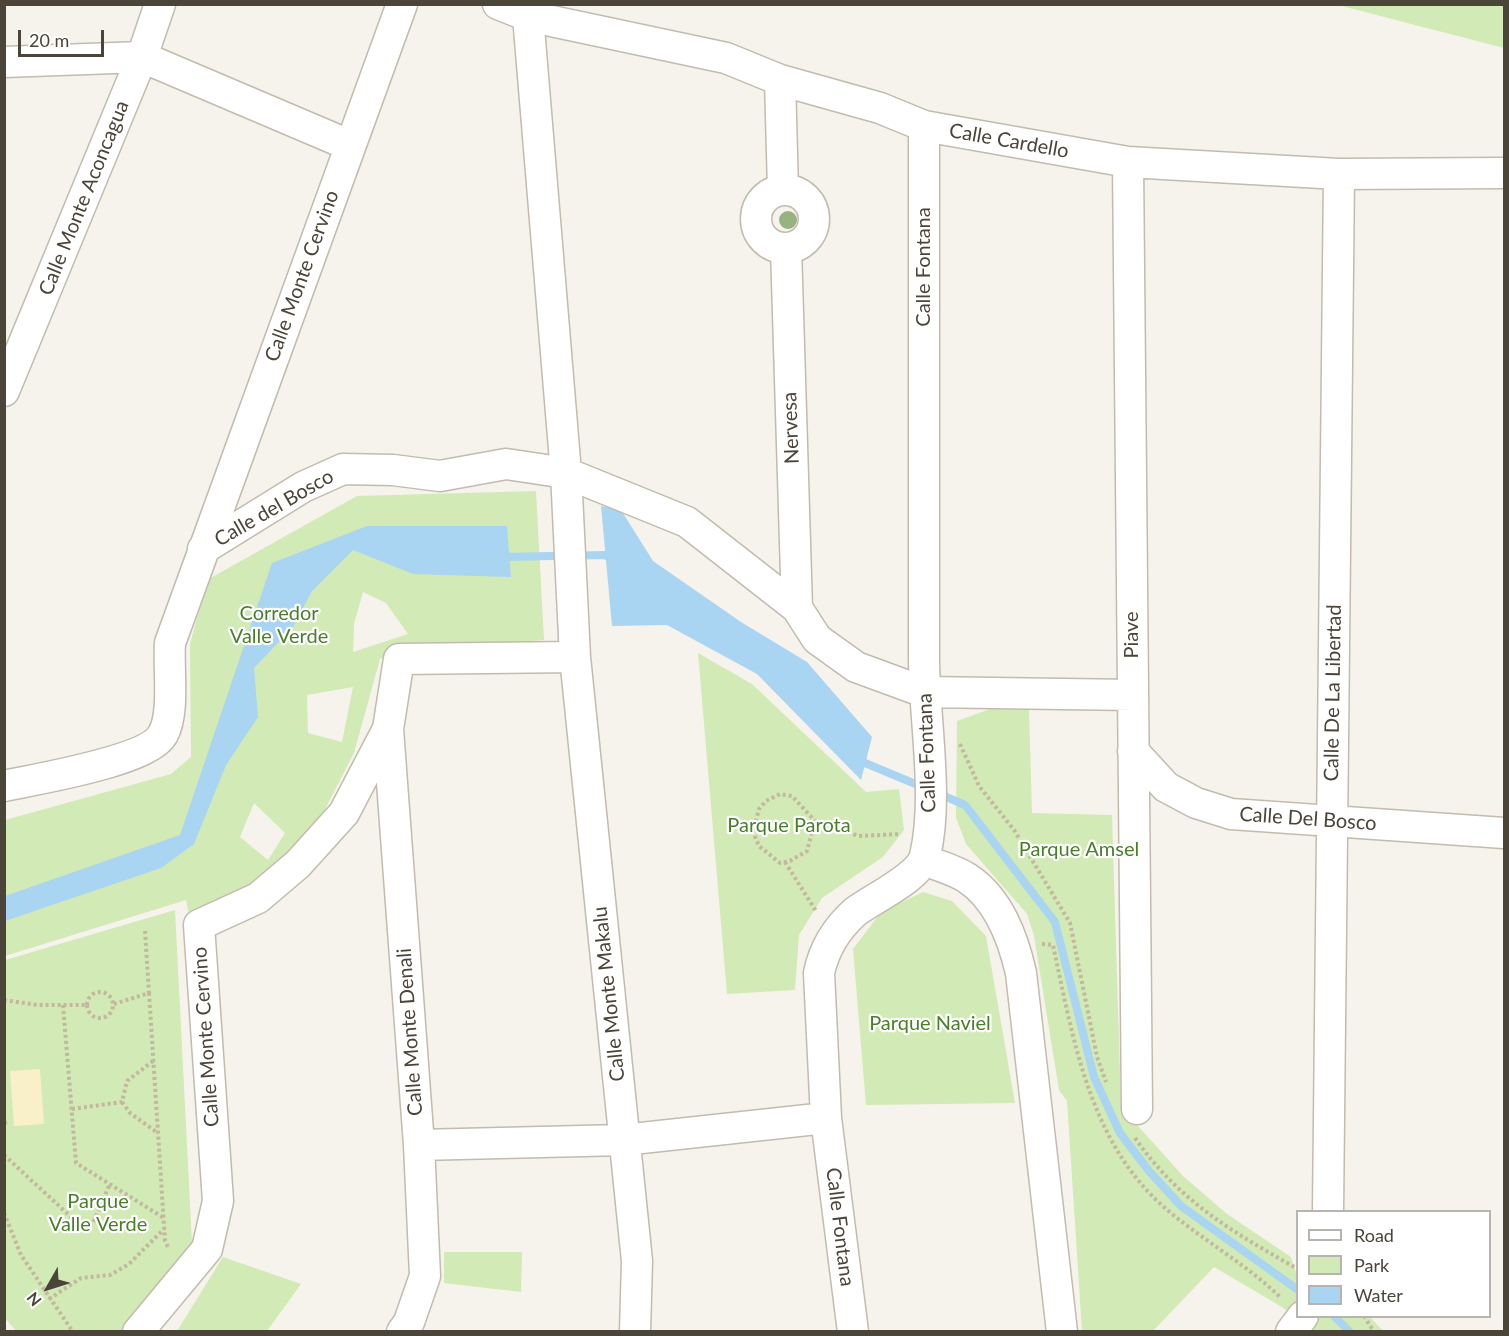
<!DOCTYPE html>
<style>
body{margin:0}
#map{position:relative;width:1509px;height:1336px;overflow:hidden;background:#f6f3ec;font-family:Lato,sans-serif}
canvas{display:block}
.frame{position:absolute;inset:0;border:6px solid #4b4439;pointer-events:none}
.legend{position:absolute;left:1296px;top:1210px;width:195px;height:108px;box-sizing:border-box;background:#fff;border:2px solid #b7b4b0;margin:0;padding:8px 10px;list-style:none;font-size:18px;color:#4b4439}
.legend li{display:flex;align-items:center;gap:12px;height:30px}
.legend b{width:30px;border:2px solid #b7b4b0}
.north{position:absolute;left:18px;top:1258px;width:60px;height:60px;-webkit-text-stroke:4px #fff;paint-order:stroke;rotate:231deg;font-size:16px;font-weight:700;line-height:24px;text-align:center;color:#4b4439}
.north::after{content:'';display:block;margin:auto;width:21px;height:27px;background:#4b4439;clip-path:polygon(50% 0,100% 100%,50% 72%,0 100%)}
.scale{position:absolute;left:18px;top:30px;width:86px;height:27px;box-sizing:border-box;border:3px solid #4b4439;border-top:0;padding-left:8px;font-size:18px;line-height:21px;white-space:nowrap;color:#4b4439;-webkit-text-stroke:4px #fff;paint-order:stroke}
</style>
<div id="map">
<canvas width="1509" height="1336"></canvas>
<div class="frame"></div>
<ul class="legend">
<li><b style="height:8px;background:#fff"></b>Road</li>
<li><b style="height:16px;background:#d2eab5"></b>Park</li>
<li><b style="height:16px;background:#a9d4f2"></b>Water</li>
</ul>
<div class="north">N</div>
<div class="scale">20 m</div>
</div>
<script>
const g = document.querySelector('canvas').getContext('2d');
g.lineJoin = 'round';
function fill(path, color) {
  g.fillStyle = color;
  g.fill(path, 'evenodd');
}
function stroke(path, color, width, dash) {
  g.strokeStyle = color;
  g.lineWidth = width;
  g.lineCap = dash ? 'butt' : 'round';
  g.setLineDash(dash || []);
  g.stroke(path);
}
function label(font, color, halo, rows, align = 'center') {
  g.font = font + ' Lato,sans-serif';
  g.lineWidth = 4.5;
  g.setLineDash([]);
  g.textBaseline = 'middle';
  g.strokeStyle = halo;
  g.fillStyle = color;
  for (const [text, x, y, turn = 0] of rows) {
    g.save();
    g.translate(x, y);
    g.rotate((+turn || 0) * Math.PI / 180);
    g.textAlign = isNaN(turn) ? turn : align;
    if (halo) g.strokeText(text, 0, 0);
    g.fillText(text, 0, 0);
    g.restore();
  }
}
const green = new Path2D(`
 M 1338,5 L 1504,5 L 1504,48 Z
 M 536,491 L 544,640 L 401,650 L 380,659 L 354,753 L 318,823 L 249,891 L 189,915 L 186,900 L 5,956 L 5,820 L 171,774 L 191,757 L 190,644 L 207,580 L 357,496 ZM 363,592 L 386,603 L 408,634 L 353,652 L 354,624 ZM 353,687 L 342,742 L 308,733 L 307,695 ZM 254,803 L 285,833 L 268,860 L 240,837 Z
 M 698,653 L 752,684 L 866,792 L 899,789 L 904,830 L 883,857 L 822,898 L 799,935 L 795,990 L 727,994 Z
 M 990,709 L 1029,710 L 1032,813 L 1112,815 L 1121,1107 L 1183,1176 L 1227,1214 L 1291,1257 L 1297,1276 L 1298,1316 L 1370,1317 L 1383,1331 L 1312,1331 L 1282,1307 L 1214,1267 L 1153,1331 L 1082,1331 L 1067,1101 L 1059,1090 L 1034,936 L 1027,914 L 966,844 L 956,818 L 957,721 Z
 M 923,892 L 952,901 L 986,936 L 1015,1103 L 866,1105 L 853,949 L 881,912 Z
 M 175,910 L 192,1243 L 124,1331 L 16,1331 L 5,1318 L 5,960 Z
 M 444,1252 L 522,1252 L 521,1292 L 444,1283 Z
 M 223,1257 L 301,1284 L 267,1331 L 177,1331 Z`);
const sand = new Path2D(`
 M 40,1069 L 44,1124 L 14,1126 L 10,1071 Z`);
const water = new Path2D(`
 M 601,506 L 621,510 L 653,561 L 741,622 L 807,662 L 872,737 L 861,780 L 757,674 L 667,625 L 612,626 Z
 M 367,526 L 507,526 L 511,577 L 413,574 L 353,550 L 312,591 L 293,627 L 254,668 L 258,717 L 226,765 L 194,844 L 161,868 L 5,921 L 5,896 L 180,835 L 272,563 Z`);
const stream = new Path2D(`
 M 500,557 L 605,555 L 614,561
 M 856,755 L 865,763 L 925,788
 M 937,793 L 965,805 L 1055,922 L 1094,1077 L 1120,1133 L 1149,1171 L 1181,1206 L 1298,1290
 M 1334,1316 L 1350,1332`);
const path = new Path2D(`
 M 960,744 L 979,786 L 1014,830 L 1070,923 L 1097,1057 L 1106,1082
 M 815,821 L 807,851 L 790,861 L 780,863 L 759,846 L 753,832 L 759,809 L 766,801 L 780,794 L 792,796 L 815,821 L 859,836 L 901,834
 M 785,862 L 816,911
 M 1042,944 L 1053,945 C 1073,1038 1089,1142 1165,1208 C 1202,1240 1245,1263 1280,1297
 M87 1005a13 13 0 1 1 26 0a13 13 0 1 1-26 0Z
 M 149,993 L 165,1241 L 169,1249
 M 4,1000 L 37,1005 L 87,1005
 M 114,1004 L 149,993 L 145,931
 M 63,1005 L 76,1163 L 164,1218
 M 122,1102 L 130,1113 L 158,1133
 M 72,1109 L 122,1102 L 127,1081 L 153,1061
 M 4,1123 L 8,1122
 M 1135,1138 C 1179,1201 1232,1232 1298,1269
 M 4,1155 L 83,1228 L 93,1223 L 109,1186
 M 4,1213 L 21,1255 L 73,1332
 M 49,1299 L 81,1278 L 110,1275 L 129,1264 L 164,1229
 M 1364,1316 L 1374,1332`);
const minor = new Path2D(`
 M 498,4 L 528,16 L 726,58 L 780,80 L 880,108 L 924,126 L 1128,162 L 1339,174 L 1504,173
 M 528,16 L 566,473 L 575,657 L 637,1261 L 635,1332
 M 4,62 L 142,57 L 349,145
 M 780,80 L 783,190
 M 1128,162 L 1137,1109
 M756 219a29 29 0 1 1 58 0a29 29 0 1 1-58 0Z
 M 786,248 L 797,608
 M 4,391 L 142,57 L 160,4
 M 203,549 L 303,487 L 343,469 L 393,470 L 440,476 L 506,464 L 566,473 L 687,522 L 797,608 L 817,639 L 856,667 L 924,692 L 1133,695
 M 388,729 L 419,1145 L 425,1276 L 409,1322 L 402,1332
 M 1133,751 L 1166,787 L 1196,803 L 1231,814 L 1504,833
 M 4,786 C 36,779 149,761 163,734 C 175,713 168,667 170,643 L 402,4
 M 925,860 C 938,866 955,870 967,878 C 999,899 1013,938 1021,973 L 1062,1332
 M 419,1145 L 623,1140 L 826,1118
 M 1328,1212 L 1339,174
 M 138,1332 L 207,1249 L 218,1201 L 199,925 L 258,898 L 298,864 L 344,813 L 388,729 L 399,659 L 575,657
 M 853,1332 L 826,1118 L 819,973 C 824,949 836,929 855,912 C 872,899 920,877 925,856 C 939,797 924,719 924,657 C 924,480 924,303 924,126
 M 1291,1332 L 1303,1316`);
const trees = [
 [788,220]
];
const streetNames = [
 ["Calle Cardello",1009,141,10],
 ["Calle Monte Aconcagua",84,198,-68],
 ["Calle Fontana",924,267,-90],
 ["Calle Monte Cervino",302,276,-70],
 ["Nervesa",791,428,-92],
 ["Calle del Bosco",274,508,-30],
 ["Piave",1132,635,-90],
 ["Calle De La Libertad",1333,693,-89],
 ["Calle Fontana",927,753,-92],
 ["Calle Del Bosco",1308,819,4],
 ["Calle Monte Makalu",609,994,-96],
 ["Calle Monte Denali",410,1032,-94],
 ["Calle Monte Cervino",206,1037,-94],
 ["Calle Fontana",840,1227,83]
];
const parkNames = [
 ["Corredor",279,614],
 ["Valle Verde",279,637],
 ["Parque Parota",789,826],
 ["Parque Amsel",1079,850],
 ["Parque Naviel",930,1024],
 ["Parque",98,1202],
 ["Valle Verde",98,1225]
];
fill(green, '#d2eab5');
fill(sand, '#f9efc9');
fill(water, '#a9d4f2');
stroke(stream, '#a9d4f2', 8);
stroke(minor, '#c2bbae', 33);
stroke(path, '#c4b79f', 4, [3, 3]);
stroke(minor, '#fff', 30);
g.fillStyle = '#97b381';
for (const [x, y] of trees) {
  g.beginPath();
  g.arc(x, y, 9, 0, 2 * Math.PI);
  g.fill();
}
label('20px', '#4b4439', '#fff', streetNames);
label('20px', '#4a7f2a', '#fff', parkNames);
</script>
